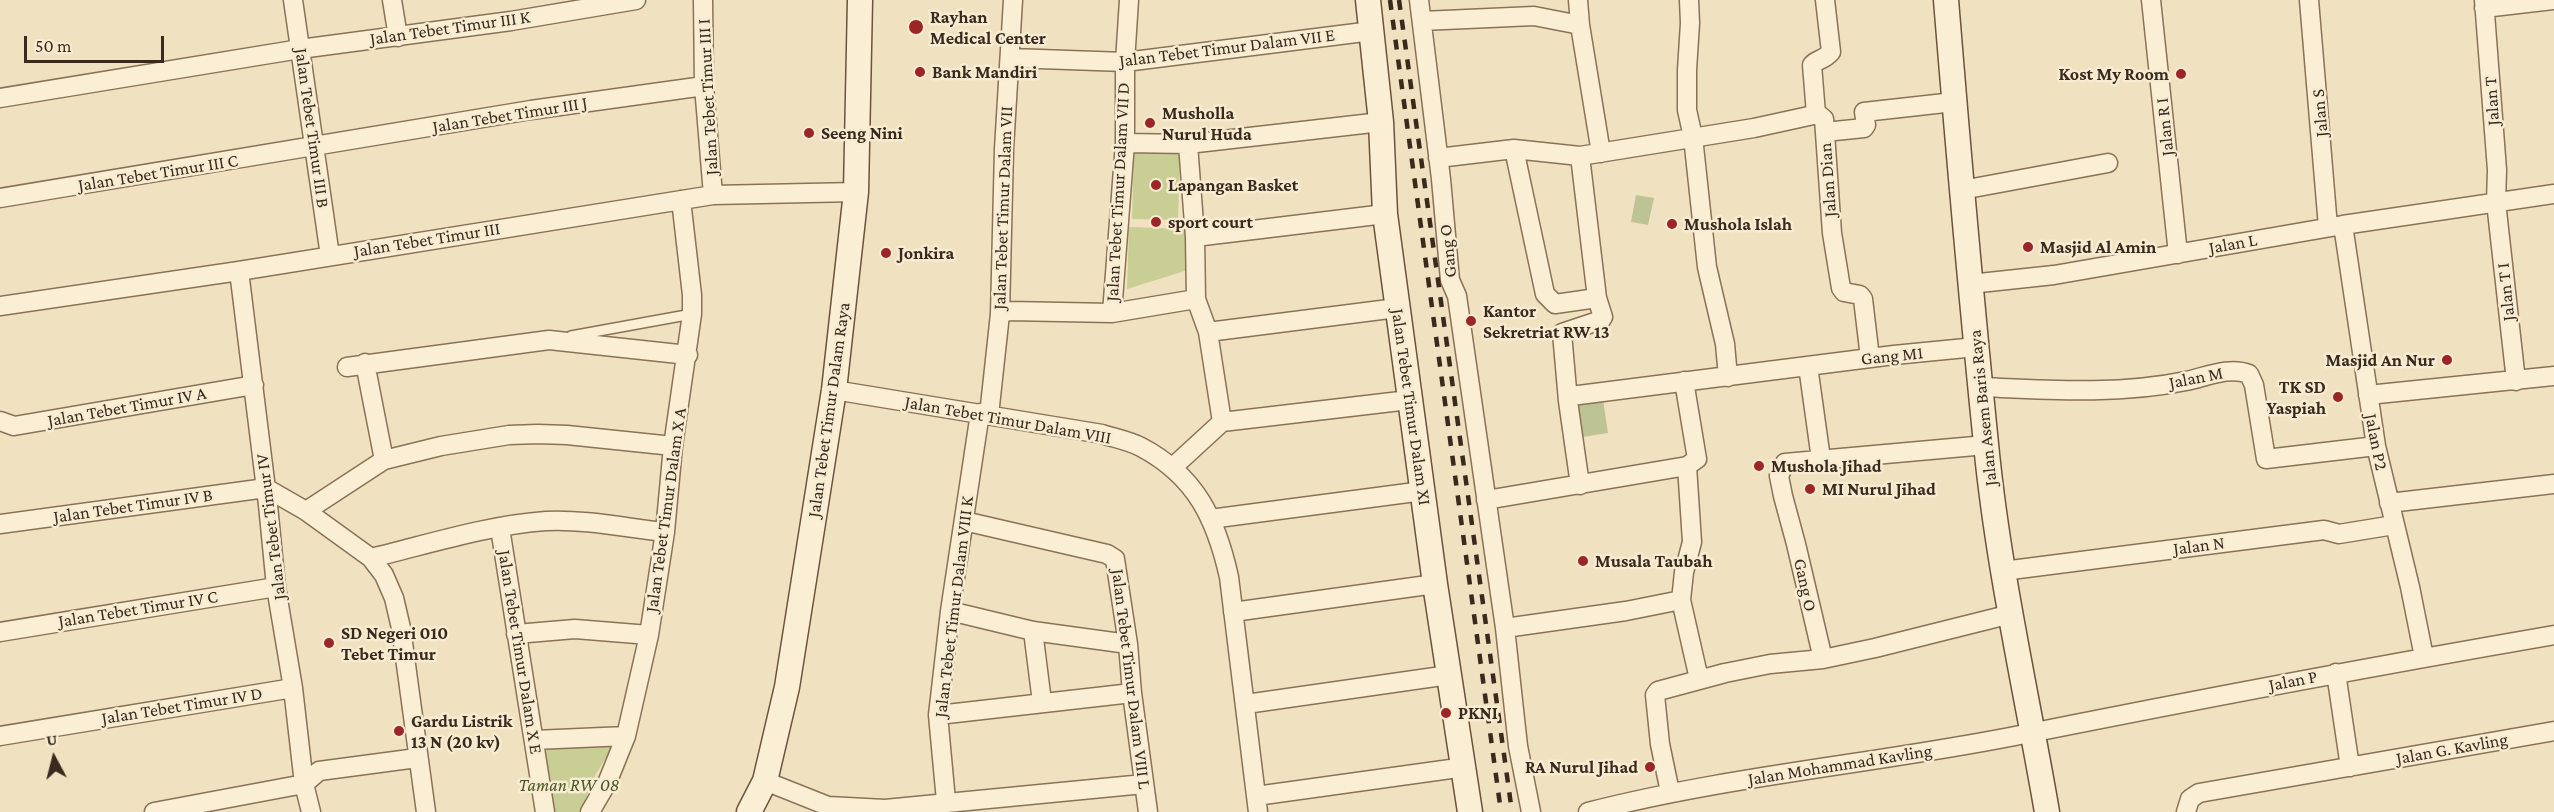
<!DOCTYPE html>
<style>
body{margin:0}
#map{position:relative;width:2554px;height:812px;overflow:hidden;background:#f0e1c1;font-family:"Crimson Pro",serif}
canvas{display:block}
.north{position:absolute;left:24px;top:728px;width:60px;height:60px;-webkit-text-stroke:4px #f7ebd1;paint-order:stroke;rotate:353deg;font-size:16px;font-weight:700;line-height:24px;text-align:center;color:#392a1d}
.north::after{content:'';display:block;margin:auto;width:21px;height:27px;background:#392a1d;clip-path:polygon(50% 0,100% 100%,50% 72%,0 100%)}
.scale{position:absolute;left:24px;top:36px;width:140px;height:27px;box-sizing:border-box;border:3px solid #392a1d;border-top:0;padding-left:8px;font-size:18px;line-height:21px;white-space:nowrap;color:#392a1d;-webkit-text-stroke:4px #f7ebd1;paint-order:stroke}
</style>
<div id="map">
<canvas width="2554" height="812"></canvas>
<div class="north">U</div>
<div class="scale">50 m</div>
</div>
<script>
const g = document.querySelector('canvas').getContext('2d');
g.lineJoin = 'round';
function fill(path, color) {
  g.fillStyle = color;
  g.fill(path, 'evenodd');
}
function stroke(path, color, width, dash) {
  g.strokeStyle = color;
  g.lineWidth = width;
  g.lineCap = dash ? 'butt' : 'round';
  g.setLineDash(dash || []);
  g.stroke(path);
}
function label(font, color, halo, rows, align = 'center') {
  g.font = font + ' "Crimson Pro",serif';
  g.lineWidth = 5;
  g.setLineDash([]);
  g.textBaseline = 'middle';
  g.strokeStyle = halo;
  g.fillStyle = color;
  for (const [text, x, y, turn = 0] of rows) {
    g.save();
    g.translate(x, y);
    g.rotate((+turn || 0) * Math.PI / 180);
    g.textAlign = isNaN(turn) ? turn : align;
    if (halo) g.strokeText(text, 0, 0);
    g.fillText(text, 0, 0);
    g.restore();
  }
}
const green = new Path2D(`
 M 1134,149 L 1180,151 L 1178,220 L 1132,219 Z
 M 1129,227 L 1186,229 L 1188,270 L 1127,289 Z
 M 616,741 L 596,774 L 580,812 L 551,812 L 541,745 Z`);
const cemetery = new Path2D(`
 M 1636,195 L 1654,198 L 1648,225 L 1631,222 Z
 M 1602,393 L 1608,433 L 1576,438 L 1569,399 Z`);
const lane = new Path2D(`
 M 571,336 L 692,314`);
const street = new Path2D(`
 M 293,0 L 330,256
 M 392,0 L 398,37
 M 703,0 L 704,86 L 713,195
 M 1419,0 L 1441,179 L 1450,280 L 1457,296 L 1505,628 L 1518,746 L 1531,812
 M 1578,0 L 1580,25 L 1601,153
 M 1689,0 L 1690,23 L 1687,70 L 1687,110 L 1693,137 L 1707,267 L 1725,344 L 1728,377
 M 2151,0 L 2178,254
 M 2309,0 L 2328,227
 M 2484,0 L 2497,170 L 2496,202 L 2516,381
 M 2484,8 L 2554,0
 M 1422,21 L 1534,16 L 1580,25
 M 1011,58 L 1125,62 L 1372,31
 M 0,98 L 300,49 L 511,21 L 636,0
 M 1816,114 L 1812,65 C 1817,59 1823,61 1831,52 L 1825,0
 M 1825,132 L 1864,128 L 1866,125 L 1864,112 L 1954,102
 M 1125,143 L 1188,144 L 1381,122
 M 1188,144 L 1195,237 L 1196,299 L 1208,332 L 1222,422
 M 1514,149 L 1545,294 L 1555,304 L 1597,298
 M 1438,158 L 1514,149 L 1580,156 L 1754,128 L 1818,114 L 1824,119 L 1832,233 L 1841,288 L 1844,292 L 1860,295 L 1863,299 L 1870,358
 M 1962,190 L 2108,163
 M 0,198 L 531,110 L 704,86
 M 2343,225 L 2376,446 L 2410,587 L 2424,657
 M 1195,237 L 1385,214
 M 239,271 L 268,505 L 276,587 L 293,688 L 304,784 L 311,812
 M 1970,284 L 2054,275 L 2343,225 L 2554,194
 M 0,306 L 239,271 L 713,195 L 856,192
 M 1112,313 L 1125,143 L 1125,62 L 1129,0
 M 1000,314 L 1009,311 L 1112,313 L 1196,299
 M 1208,332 L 1397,308
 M 365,363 L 384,460
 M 1808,366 L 1821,459
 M 347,367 L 549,340 L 688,355
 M 1982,387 C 2050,390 2118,395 2186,381 C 2206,377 2229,366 2249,374 L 2254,385 L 2266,459 L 2376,446
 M 834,390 L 1102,434 C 1114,438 1130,441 1141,447 C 1196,476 1216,519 1229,577 L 1258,812
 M 2368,395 L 2554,376
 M 1568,399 L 1571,396 L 1894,355 L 1976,347
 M 989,415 L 1000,314 L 1004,149 L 1013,0
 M 0,421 L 14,426 L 254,385
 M 1222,422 L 1409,400
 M 1687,466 L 1692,542 L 1684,572 L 1681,600 L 1699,679
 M 1173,467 L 1222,422
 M 1580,485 L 1568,401 L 1562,333 L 1601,320 L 1603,317 L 1597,298 L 1580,156
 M 1486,500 L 1687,466 L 1697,459 L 1684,381
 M 2389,503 L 2554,484
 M 306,511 L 384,460 L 441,446 L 509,435 L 538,434 L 567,435 L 673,446
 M 1210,519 L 1423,491
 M 964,521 L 1107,554 L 1115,559 L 1128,644 L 1132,693 L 1148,812
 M 0,524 L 266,488 L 306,511 L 371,558 L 384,575 L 394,598 L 401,628 L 426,812
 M 500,528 L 545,812
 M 371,558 C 429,544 488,525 546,521 C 585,519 627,528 665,532
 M 2003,571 L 2324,530 L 2339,534 L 2394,525
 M 950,611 L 1033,631 L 1128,644
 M 1233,612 L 1435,584
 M 1505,628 L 1626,611 L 1681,600
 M 1033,631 L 1042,702
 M 0,632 L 276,587
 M 516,634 L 575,629 L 649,635
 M 1823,659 L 1796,544 L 1783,496 L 1779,476 L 1785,463 L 1986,445
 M 2336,673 L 2350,767
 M 1246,704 L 1449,675
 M 938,715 L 1132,693
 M 0,736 L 293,688
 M 534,740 L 626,736
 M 765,781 L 828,806 L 885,809 L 1144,784
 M 304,784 L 319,771 L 417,758
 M 1670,792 L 1660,744 L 1655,695 L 1658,691 L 1725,673 L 1770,664 L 1823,659 L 1875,648 L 2011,614
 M 1256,796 L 1465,767
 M 946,801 L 938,715 L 950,611 L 980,413
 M 154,812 L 304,784
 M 590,812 L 607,783 L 626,736 L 649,635 L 665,532 L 673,446 L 692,314 L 692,295 L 681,200
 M 1588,812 C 1728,776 1873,764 2015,736 C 2194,700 2374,666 2554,635
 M 2186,812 L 2190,799 L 2199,793 L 2554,731`);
const secondary = new Path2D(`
 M 1368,0 L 1381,122 L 1385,214 L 1435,584 L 1470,812
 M 1946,0 C 1958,148 1971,296 1986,444 C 1998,568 2026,690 2047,812
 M 749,812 L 765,781 L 787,687 L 834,390 L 856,192 L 860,0`);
const rail = new Path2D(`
 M 1390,0 L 1501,812
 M 1399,0 L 1512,812`);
const markers = [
 [916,27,8,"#9c2527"],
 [920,72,6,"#9c2527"],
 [2181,74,6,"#9c2527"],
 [1150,123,6,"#9c2527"],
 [809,133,6,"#9c2527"],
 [1156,185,6,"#9c2527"],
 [1156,222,6,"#9c2527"],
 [1672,224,6,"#9c2527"],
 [2028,247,6,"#9c2527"],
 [886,253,6,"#9c2527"],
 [1471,321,6,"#9c2527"],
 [2447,360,6,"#9c2527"],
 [2338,397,6,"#9c2527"],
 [1759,466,6,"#9c2527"],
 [1810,489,6,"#9c2527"],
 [1583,561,6,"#9c2527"],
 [329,643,6,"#9c2527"],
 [1446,713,6,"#9c2527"],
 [399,731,6,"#9c2527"],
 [1650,767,6,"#9c2527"]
];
const poiNames = [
 ["Rayhan",930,17],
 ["Medical Center",930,38],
 ["Bank Mandiri",932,72],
 ["Kost My Room",2169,74,"right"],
 ["Musholla",1162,113],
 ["Nurul Huda",1162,134],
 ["Seeng Nini",821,133],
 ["Lapangan Basket",1168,185],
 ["sport court",1168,222],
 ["Mushola Islah",1684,224],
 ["Masjid Al Amin",2040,247],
 ["Jonkira",898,253],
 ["Kantor",1483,311],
 ["Sekretriat RW 13",1483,332],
 ["Masjid An Nur",2435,360,"right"],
 ["TK SD",2326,387,"right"],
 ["Yaspiah",2326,408,"right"],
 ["Mushola Jihad",1771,466],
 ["MI Nurul Jihad",1822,489],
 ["Musala Taubah",1595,561],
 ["SD Negeri 010",341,633],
 ["Tebet Timur",341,654],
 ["PKNI",1458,713],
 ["Gardu Listrik",411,721],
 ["13 N (20 kv)",411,742],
 ["RA Nurul Jihad",1638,767,"right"]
];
const streetNames = [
 ["Jalan Tebet Timur III K",450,28,-8],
 ["Jalan Tebet Timur Dalam VII E",1227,48,-7],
 ["Jalan Tebet Timur III I",708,97,-93],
 ["Jalan T",2492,101,-94],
 ["Jalan S",2320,113,-95],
 ["Jalan Tebet Timur III J",510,115,-9],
 ["Jalan R I",2165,127,-96],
 ["Jalan Tebet Timur III B",312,128,82],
 ["Jalan Tebet Timur III C",158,173,-9],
 ["Jalan Dian",1828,180,-94],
 ["Jalan Tebet Timur Dalam VII D",1118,192,-87],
 ["Jalan Tebet Timur Dalam VII",1003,208,-88],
 ["Jalan Tebet Timur III",427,240,-9],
 ["Jalan L",2233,244,-10],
 ["Gang O",1448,251,-96],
 ["Jalan T I",2506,292,-96],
 ["Gang M1",1892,356,-6],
 ["Jalan M",2196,378,-11],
 ["Jalan Tebet Timur IV A",127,407,-10],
 ["Jalan Tebet Timur Dalam XI",1411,407,82],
 ["Jalan Asem Baris Raya",1983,408,-96],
 ["Jalan Tebet Timur Dalam Raya",829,410,-82],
 ["Jalan Tebet Timur Dalam VIII",1008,420,10],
 ["Jalan P2",2376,442,79],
 ["Jalan Tebet Timur IV B",133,506,-8],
 ["Jalan Tebet Timur Dalam X A",666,510,-82],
 ["Jalan Tebet Timur IV",271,527,-97],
 ["Jalan N",2199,546,-7],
 ["Gang O",1805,585,78],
 ["Jalan Tebet Timur Dalam VIII K",954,607,-83],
 ["Jalan Tebet Timur IV C",138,609,-9],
 ["Jalan Tebet Timur Dalam X E",520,652,81],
 ["Jalan Tebet Timur Dalam VIII L",1131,679,83],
 ["Jalan P",2293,681,-11],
 ["Jalan Tebet Timur IV D",182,706,-9],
 ["Jalan G. Kavling",2452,749,-10],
 ["Jalan Mohammad Kavling",1840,765,-9]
];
const parkNames = [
 ["Taman RW 08",569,785]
];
fill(green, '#c9cf94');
fill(cemetery, '#bec394');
stroke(lane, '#8a7257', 12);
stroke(street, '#8a7257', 21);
stroke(secondary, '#6c533b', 27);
stroke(lane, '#faeed4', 9);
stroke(street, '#faeed4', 18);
stroke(secondary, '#faeed4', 24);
stroke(rail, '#392a1d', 4.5, [10, 10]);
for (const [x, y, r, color] of markers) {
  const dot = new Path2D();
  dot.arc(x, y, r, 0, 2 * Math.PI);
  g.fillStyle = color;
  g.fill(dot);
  stroke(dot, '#f7ebd1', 2);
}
label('bold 18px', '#392a1d', '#f7ebd1', poiNames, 'left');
label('18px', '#392a1d', '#f7ebd1', streetNames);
label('italic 18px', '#4a5722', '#f7ebd1', parkNames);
</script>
